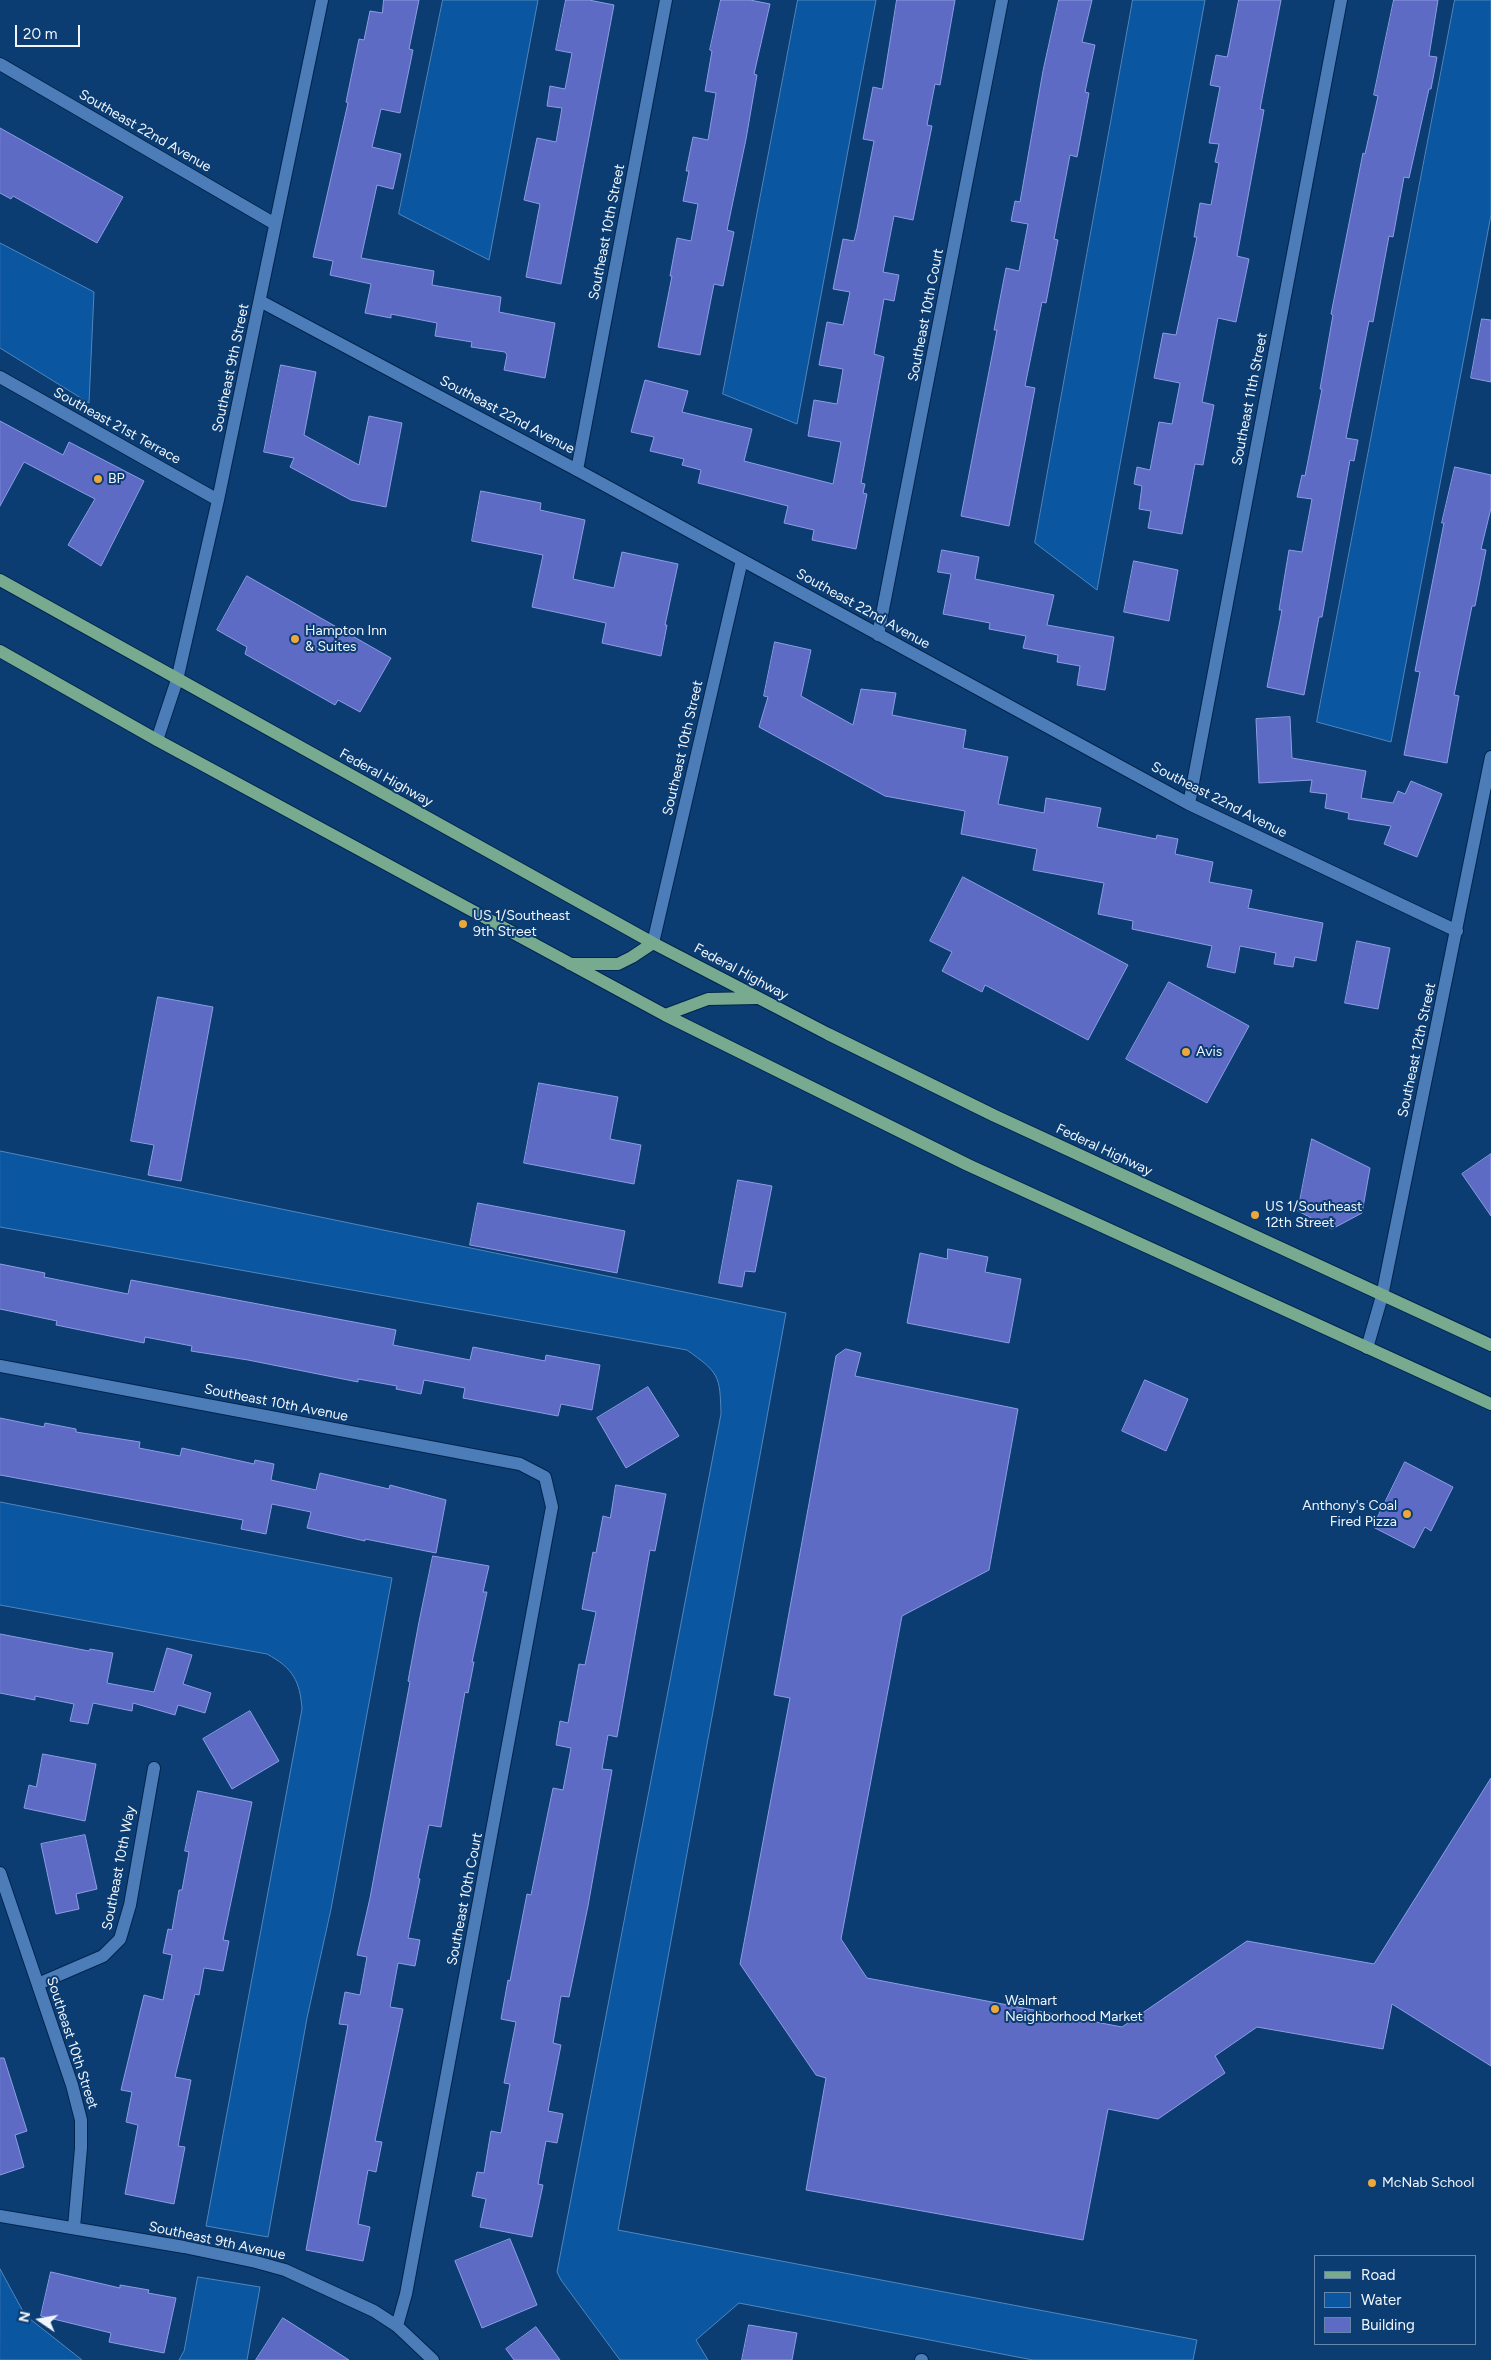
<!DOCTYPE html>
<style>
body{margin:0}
#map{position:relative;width:1491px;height:2360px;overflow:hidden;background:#0b3d73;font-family:Figtree,sans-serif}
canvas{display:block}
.legend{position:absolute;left:1314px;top:2255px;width:162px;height:90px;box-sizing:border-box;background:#0b3d73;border:1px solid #6787aa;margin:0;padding:6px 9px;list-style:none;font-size:15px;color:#f0f5fc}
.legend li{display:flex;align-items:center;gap:10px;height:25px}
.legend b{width:25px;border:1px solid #6787aa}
.north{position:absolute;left:15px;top:2295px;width:50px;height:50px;-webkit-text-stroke:4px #0b3d73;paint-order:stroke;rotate:282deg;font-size:14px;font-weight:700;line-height:20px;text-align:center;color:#f0f5fc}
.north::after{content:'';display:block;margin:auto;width:18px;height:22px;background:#f0f5fc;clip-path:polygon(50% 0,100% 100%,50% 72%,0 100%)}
.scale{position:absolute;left:15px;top:25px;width:65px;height:22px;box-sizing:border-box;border:2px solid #f0f5fc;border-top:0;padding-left:6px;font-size:15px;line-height:18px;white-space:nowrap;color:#f0f5fc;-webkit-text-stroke:4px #0b3d73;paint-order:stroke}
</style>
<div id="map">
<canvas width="1491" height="2360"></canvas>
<ul class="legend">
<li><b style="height:6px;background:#77aa8e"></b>Road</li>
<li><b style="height:14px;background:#0b56a1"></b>Water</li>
<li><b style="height:14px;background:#5d6bc5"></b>Building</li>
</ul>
<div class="north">N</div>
<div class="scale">20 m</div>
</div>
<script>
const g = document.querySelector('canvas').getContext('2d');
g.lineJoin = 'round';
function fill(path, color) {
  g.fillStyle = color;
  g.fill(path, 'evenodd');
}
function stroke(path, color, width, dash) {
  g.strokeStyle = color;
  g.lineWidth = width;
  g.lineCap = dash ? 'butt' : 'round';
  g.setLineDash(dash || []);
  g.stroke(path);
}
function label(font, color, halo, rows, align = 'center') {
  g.font = font + ' Figtree,sans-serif';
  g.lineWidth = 4;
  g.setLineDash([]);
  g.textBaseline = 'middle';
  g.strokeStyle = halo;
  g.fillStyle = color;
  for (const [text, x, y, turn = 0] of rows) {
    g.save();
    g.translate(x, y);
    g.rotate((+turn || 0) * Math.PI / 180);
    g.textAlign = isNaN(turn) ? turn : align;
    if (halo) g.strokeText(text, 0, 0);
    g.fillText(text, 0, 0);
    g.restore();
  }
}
const water = new Path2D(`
 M 443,0 L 538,0 L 489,260 L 399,214 Z
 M 798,0 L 876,0 L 797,424 L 723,394 Z
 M 1133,0 L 1205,0 L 1097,590 L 1035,543 Z
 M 1455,0 L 1491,0 L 1491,215 L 1391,742 L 1317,722 Z
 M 0,243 L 94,292 L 89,403 L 0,348 Z
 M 0,1151 L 786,1313 L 618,2230 L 1197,2340 L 1193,2360 L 1033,2360 L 739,2303 L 696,2340 L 708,2360 L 620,2360 L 561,2280 L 557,2272 L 721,1414 C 720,1375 719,1373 687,1350 L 0,1227 Z
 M 0,1502 L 392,1578 L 331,1909 L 307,2018 L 268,2237 L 206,2226 L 302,1709 C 300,1681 293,1668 267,1654 L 0,1605 Z
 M 0,2269 L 25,2315 L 82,2360 L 0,2360 Z
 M 198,2277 L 260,2287 L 247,2360 L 179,2360 L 184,2351 Z`);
const building = new Path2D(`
 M 384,0 L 419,0 L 409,49 L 413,50 L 400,113 L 381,109 L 372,147 L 401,154 L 393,189 L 377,185 L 361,258 L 434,271 L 432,285 L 501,297 L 499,312 L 555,323 L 545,378 L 504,370 L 507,355 L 505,352 L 471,347 L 472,342 L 435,336 L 437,323 L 391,314 L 391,318 L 365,313 L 371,284 L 330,275 L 333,261 L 313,257 L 348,103 L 346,102 L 359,39 L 364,40 L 370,11 L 382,13 Z
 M 566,0 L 589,0 L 614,5 L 561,284 L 526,277 L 540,204 L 524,200 L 537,138 L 556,142 L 562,108 L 547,106 L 550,86 L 565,89 L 572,53 L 556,50 Z
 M 721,0 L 750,0 L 770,4 L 754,74 L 757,75 L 746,139 L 727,230 L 734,232 L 723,286 L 714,284 L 700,355 L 658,347 L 672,276 L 670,276 L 677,238 L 691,241 L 698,204 L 683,201 L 689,171 L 686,171 L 693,137 L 708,140 L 716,93 L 705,91 L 712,51 L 710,50 Z
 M 897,0 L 955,0 L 940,85 L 935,84 L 927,125 L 932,126 L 913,220 L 894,216 L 883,272 L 899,275 L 894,301 L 884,299 L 874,354 L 884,357 L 861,483 L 865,484 L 863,493 L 867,494 L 856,549 L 812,540 L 814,530 L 784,523 L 788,506 L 698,483 L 701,470 L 682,465 L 684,459 L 650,451 L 654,437 L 631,432 L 645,380 L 688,391 L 682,412 L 752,429 L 744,461 L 833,484 L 841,442 L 808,436 L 814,400 L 837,404 L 843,369 L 819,365 L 827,322 L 843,325 L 850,292 L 833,289 L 843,239 L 854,241 L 857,229 L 874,141 L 863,139 L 873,87 L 882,89 Z
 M 1059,0 L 1092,0 L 1082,42 L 1095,45 L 1085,92 L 1089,93 L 1077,157 L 1070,155 L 1054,239 L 1058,240 L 1046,303 L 1042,302 L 1025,386 L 1035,388 L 1009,526 L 961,516 L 997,330 L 994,330 L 1006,268 L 1019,271 L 1028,224 L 1011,221 L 1015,201 L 1020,202 L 1043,71 Z
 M 1239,0 L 1281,0 L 1260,109 L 1264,110 L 1237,256 L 1249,259 L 1236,322 L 1218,318 L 1202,402 L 1214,405 L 1203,465 L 1195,464 L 1182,534 L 1148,528 L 1151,511 L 1139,509 L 1142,486 L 1134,484 L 1137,467 L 1150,470 L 1159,422 L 1172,424 L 1180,383 L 1154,378 L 1163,333 L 1176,335 L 1197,237 L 1194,237 L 1200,203 L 1211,205 L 1219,163 L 1215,162 L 1219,144 L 1209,143 L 1220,87 L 1210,85 L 1216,55 L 1227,57 Z
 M 1394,0 L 1438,0 L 1429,56 L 1437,57 L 1431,89 L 1429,89 L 1409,178 L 1404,177 L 1393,237 L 1389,236 L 1373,322 L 1369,321 L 1346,438 L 1358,440 L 1354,461 L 1350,460 L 1322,617 L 1319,617 L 1304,695 L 1267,687 L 1282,610 L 1279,610 L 1289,550 L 1302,552 L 1312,499 L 1297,497 L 1302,475 L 1305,476 L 1322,389 L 1320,389 L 1333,315 L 1331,314 L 1363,153 L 1365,154 L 1378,96 L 1374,95 Z
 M 0,128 L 123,197 L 97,243 L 13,196 L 11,199 L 0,193 Z
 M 1482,319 L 1491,320 L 1491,382 L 1471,378 Z
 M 281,365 L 316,372 L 304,435 L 359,465 L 369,416 L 402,423 L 386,507 L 351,500 L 290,467 L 294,458 L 264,452 Z
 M 0,421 L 63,455 L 69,442 L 144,481 L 101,566 L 68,545 L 95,499 L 24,462 L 0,506 Z
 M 1455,467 L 1491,475 L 1491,508 L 1481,549 L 1486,550 L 1475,606 L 1472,606 L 1454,695 L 1459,696 L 1447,763 L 1404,755 L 1420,672 L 1415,671 L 1444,523 L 1442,523 Z
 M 481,491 L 541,503 L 540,510 L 585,520 L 573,579 L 614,588 L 622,552 L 678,564 L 665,625 L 667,625 L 661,656 L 602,643 L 606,623 L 532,607 L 543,555 L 472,541 Z
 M 942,550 L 979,557 L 975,579 L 1054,595 L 1047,625 L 1114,637 L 1105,690 L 1077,685 L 1080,666 L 1057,662 L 1058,655 L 1023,648 L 1026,636 L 989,629 L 990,623 L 943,614 L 951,574 L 938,572 Z
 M 1134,561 L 1178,570 L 1169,621 L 1124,612 Z
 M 247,576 L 391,658 L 360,712 L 338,700 L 335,705 L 245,654 L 247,647 L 217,630 Z
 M 775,642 L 811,650 L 801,696 L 853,725 L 861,689 L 896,693 L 892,715 L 966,730 L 963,748 L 1008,757 L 998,804 L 1044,813 L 1046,798 L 1101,808 L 1097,827 L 1156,839 L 1157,835 L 1178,839 L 1175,854 L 1213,862 L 1209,882 L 1252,890 L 1248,908 L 1323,923 L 1316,961 L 1295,957 L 1293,967 L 1274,964 L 1276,953 L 1240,946 L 1235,973 L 1207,967 L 1212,946 L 1132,929 L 1133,921 L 1098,914 L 1104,883 L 1033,870 L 1037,849 L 961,834 L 965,811 L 885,796 L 759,727 L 768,697 L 764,696 Z
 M 1290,717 L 1292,758 L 1366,771 L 1361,798 L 1393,803 L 1398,791 L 1405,794 L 1411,781 L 1442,794 L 1417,857 L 1384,844 L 1391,826 L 1348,819 L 1349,813 L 1325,808 L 1327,794 L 1310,792 L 1312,780 L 1259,783 L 1256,719 Z
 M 963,877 L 1128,965 L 1088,1040 L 985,985 L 982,992 L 942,971 L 952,952 L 930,941 Z
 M 1357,941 L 1390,948 L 1378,1009 L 1345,1003 Z
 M 1169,982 L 1249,1026 L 1207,1103 L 1126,1059 Z
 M 158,997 L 213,1007 L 181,1181 L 148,1175 L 154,1145 L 131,1141 Z
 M 539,1083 L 618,1097 L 610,1139 L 641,1145 L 634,1184 L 524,1163 Z
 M 1312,1139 L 1370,1168 L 1362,1213 L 1332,1229 L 1298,1211 Z
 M 1491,1154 L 1491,1216 L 1462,1174 Z
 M 738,1180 L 772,1186 L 755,1272 L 745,1271 L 742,1287 L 719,1283 Z
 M 478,1203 L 625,1231 L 617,1273 L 470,1245 Z
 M 948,1249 L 988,1257 L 985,1272 L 1021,1279 L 1009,1343 L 907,1323 L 920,1253 L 947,1259 Z
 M 0,1264 L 45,1273 L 44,1277 L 128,1294 L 131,1280 L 396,1330 L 393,1345 L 470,1360 L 473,1347 L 545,1361 L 546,1355 L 600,1365 L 592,1410 L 561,1404 L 558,1416 L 463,1398 L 465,1388 L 424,1380 L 421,1394 L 396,1389 L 397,1386 L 358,1379 L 358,1382 L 248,1360 L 191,1351 L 192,1346 L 145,1337 L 144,1343 L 56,1325 L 57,1321 L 0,1309 Z
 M 846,1349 L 861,1353 L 855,1376 L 1018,1409 L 989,1570 L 902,1616 L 841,1939 L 867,1978 L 1122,2027 L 1247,1941 L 1374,1964 L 1491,1778 L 1491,2066 L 1392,2004 L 1383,2049 L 1257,2027 L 1215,2056 L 1225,2073 L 1158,2119 L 1108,2109 L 1083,2240 L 806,2190 L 826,2078 L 816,2075 L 740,1964 L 790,1698 L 774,1695 L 836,1356 Z
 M 1145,1380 L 1188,1399 L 1166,1451 L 1122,1431 Z
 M 648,1387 L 679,1436 L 626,1468 L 597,1418 Z
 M 0,1418 L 44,1427 L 45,1423 L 76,1429 L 76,1432 L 140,1442 L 139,1448 L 180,1456 L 182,1448 L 254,1464 L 255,1460 L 274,1464 L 271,1480 L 316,1490 L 320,1473 L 389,1489 L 390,1485 L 446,1500 L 436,1553 L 365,1539 L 365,1541 L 307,1528 L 311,1512 L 272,1504 L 266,1534 L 241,1529 L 243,1520 L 0,1475 Z
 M 1405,1462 L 1453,1487 L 1431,1531 L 1425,1527 L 1414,1548 L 1373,1527 Z
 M 616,1485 L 666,1494 L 655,1551 L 650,1550 L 617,1737 L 608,1735 L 602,1769 L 612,1770 L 588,1906 L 569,1997 L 561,1996 L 553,2043 L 561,2045 L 548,2111 L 563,2114 L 557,2143 L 546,2141 L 538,2184 L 543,2185 L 532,2237 L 480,2227 L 486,2199 L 472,2196 L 477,2172 L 484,2173 L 491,2131 L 501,2133 L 510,2084 L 504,2083 L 516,2022 L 501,2019 L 508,1980 L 510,1981 L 527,1894 L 531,1895 L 553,1788 L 563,1790 L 571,1748 L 556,1745 L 560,1721 L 568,1723 L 579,1664 L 585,1665 L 596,1612 L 582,1609 L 593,1552 L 596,1553 L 603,1516 L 610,1518 Z
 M 433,1556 L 489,1566 L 483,1592 L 487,1592 L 472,1662 L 474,1662 L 468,1693 L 465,1692 L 441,1827 L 429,1825 L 418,1878 L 420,1879 L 408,1938 L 420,1940 L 415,1966 L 398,1963 L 390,2007 L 403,2009 L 375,2141 L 382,2142 L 376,2172 L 368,2170 L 358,2224 L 370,2227 L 363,2261 L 306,2250 L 348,2025 L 339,2024 L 345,1992 L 360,1995 L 367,1957 L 357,1955 L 370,1898 L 410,1682 L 408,1681 L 419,1622 Z
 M 0,1634 L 89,1651 L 90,1649 L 113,1653 L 107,1683 L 154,1692 L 167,1648 L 192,1655 L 183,1684 L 211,1693 L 205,1713 L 178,1705 L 175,1715 L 133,1703 L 132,1711 L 93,1703 L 88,1724 L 70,1721 L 74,1704 L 35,1696 L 35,1700 L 0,1693 Z
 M 250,1711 L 279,1761 L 232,1789 L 203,1739 Z
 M 43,1754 L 96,1764 L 85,1821 L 24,1808 L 29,1785 L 36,1787 Z
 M 198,1791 L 252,1802 L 223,1940 L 229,1941 L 223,1971 L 204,1968 L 199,1995 L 195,1994 L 175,2077 L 191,2080 L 178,2146 L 185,2147 L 174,2204 L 125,2194 L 138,2125 L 126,2122 L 132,2092 L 121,2090 L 144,1995 L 163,2000 L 172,1955 L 163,1953 L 168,1929 L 172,1930 L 179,1890 L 182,1890 L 189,1852 L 185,1851 Z
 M 85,1835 L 97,1889 L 76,1894 L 79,1909 L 56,1914 L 41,1844 Z
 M 0,2058 L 4,2058 L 27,2131 L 15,2135 L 24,2167 L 0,2175 Z
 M 510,2239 L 537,2305 L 482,2328 L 455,2261 Z
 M 51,2272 L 120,2288 L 120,2285 L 149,2290 L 148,2293 L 176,2298 L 164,2353 L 109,2342 L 111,2333 L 41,2316 Z
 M 283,2318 L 349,2360 L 256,2360 Z
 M 749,2325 L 797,2333 L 792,2360 L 742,2360 Z
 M 536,2327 L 560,2360 L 514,2360 L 506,2349 Z`);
const minor = new Path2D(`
 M 0,64 L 275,224
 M 260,301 L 577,470 L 1189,804 L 1457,931
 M 0,377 L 218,500
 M 577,470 L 666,0
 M 878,635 L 1002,0
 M 157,740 L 177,680 L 218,500 L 322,0
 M 1189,804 L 1341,0
 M 653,943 L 742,560
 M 1367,1348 L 1382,1296 L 1491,757
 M 0,1366 L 520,1464 L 545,1477 L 552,1507 L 406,2294 L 397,2326
 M 0,1873 L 72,2085 L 81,2120 L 81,2148 L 74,2227
 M 38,1984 L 103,1956 L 120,1939 L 130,1905 L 154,1768
 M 0,2216 L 184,2247 L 256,2262 L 285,2270 L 374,2311 L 397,2326 L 433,2360
 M 921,2360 L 922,2360`);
const major = new Path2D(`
 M 0,580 L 653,943 L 828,1034 L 995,1116 L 1491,1345
 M 0,651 L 157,740 L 665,1015 L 968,1165 L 1491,1404
 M 570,964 L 618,964 L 632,957 L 653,943
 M 665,1015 L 708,999 L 757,998`);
const markers = [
 [98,479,5,"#eda83c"],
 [295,639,5,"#eda83c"],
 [463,924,5,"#eda83c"],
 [1186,1052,5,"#eda83c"],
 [1255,1215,5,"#eda83c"],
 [1407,1514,5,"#eda83c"],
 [995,2009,5,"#eda83c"],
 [1372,2183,5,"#eda83c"]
];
const streetNames = [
 ["Southeast 22nd Avenue",145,131,30],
 ["Southeast 10th Street",607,232,-79],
 ["Southeast 10th Court",926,315,-79],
 ["Southeast 9th Street",231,368,-78],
 ["Southeast 11th Street",1250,399,-79],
 ["Southeast 22nd Avenue",507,415,28],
 ["Southeast 21st Terrace",117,426,29],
 ["Southeast 22nd Avenue",863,609,29],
 ["Southeast 10th Street",683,748,-77],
 ["Federal Highway",386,778,29],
 ["Southeast 22nd Avenue",1219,800,27],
 ["Federal Highway",741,972,28],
 ["Southeast 12th Street",1417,1050,-78],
 ["Federal Highway",1104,1150,25],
 ["Southeast 10th Avenue",276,1403,11],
 ["Southeast 10th Way",119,1868,-79],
 ["Southeast 10th Court",465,1899,-79],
 ["Southeast 10th Street",72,2043,72],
 ["Southeast 9th Avenue",217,2241,12]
];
const poiNames = [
 ["BP",108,479],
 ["Hampton Inn",305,631],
 ["& Suites",305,647],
 ["US 1/Southeast",473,916],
 ["9th Street",473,932],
 ["Avis",1196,1052],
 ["US 1/Southeast",1265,1207],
 ["12th Street",1265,1223],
 ["Anthony's Coal",1397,1506,"right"],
 ["Fired Pizza",1397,1522,"right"],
 ["Walmart",1005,2001],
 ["Neighborhood Market",1005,2017],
 ["McNab School",1382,2183]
];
fill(water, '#0b56a1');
stroke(water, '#5086bc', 1);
fill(building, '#5d6bc5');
stroke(building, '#8d9ce3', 1);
stroke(minor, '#00244c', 14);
stroke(major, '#00244c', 14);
stroke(minor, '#4d7db8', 12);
stroke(major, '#77aa8e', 12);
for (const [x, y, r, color] of markers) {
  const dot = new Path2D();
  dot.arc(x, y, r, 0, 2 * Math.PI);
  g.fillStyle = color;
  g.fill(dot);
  stroke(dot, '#0b3d73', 2);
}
label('14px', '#f0f5fc', '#0b3d73', streetNames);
label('14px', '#f0f5fc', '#0b3d73', poiNames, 'left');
</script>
